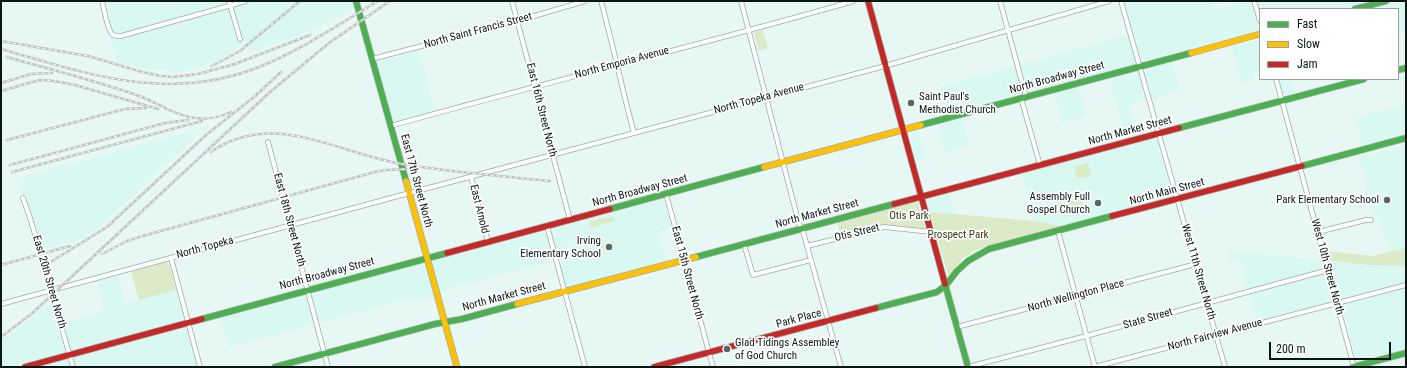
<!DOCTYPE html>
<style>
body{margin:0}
#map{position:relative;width:1407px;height:368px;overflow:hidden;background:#e7f7f4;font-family:"Roboto Condensed",sans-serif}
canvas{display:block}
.frame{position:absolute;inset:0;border:2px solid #0a1715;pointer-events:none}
.legend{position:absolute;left:1259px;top:8px;width:140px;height:72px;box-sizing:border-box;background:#fff;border:1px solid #9da2a1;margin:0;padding:5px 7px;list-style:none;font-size:12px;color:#0a1715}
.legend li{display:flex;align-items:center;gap:8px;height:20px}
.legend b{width:20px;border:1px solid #9da2a1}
.scale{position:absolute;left:1269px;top:342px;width:122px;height:18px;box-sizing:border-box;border:2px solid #0a1715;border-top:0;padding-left:5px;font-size:12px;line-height:14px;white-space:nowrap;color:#0a1715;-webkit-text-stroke:3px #fff;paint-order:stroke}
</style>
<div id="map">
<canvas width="1407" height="368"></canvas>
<div class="frame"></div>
<ul class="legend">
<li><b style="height:5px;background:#4caf50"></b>Fast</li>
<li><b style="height:5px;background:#ffc107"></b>Slow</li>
<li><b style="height:5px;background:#c62828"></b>Jam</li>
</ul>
<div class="scale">200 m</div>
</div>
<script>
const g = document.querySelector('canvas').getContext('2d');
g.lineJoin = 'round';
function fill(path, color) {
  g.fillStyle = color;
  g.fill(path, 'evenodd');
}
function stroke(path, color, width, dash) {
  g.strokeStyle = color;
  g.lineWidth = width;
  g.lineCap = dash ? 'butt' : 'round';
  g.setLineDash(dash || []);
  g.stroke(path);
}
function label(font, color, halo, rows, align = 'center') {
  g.font = font + ' "Roboto Condensed",sans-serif';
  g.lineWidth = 3.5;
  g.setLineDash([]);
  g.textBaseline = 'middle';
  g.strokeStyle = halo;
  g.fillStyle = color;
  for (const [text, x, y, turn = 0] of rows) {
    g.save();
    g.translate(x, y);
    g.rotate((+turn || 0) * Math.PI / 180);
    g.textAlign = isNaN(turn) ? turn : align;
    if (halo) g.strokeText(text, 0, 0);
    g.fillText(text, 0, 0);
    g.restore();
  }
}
const built = new Path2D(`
 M 105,1 L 366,1 L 335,19 L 298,35 L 253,52 L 243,44 L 218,61 L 192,69 L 179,71 L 152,70 L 118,63 L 111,39 L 113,31 Z
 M 1127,1 L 1211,1 L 1214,11 L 1251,1 L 1258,29 L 1257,31 L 1141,61 L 1125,4 Z
 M 1256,1 L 1371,1 L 1341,9 L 1260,9 L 1260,14 Z
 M 1402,1 L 1406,1 L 1406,33 L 1398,35 L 1398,9 L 1372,9 Z
 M 1128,35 L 1136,61 L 1134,64 L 1030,92 L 1026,91 L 1019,65 Z
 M 1260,40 L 1260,71 L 1253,73 L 1254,80 L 1241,84 L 1231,47 Z
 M 419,51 L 435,110 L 393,121 L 376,64 L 377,62 Z
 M 1172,62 L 1180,91 L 1152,99 L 1144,72 L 1145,70 Z
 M 1015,66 L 1021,91 L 1020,94 L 947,113 L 940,87 Z
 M 1135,72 L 1139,73 L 1146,100 L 1130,105 L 1138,136 L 1126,139 L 1110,79 Z
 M 1279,79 L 1291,79 L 1295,94 L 1284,96 Z
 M 1078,87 L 1086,116 L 1062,122 L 1054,93 Z
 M 1406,104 L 1406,135 L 1363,146 L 1355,118 Z
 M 962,118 L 970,146 L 945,153 L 938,126 Z
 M 206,127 L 96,230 L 83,238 L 44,250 L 16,179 Z
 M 919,132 L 926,158 L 916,161 L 911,138 L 915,133 Z
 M 1155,139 L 1158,141 L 1172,196 L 1171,197 L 1061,226 L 1034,221 L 1021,173 Z
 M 1406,145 L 1406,248 L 1389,252 L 1381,222 L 1378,222 L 1376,215 L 1373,214 L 1365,187 L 1367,186 L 1359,157 Z
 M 949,193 L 955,214 L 930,212 L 927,200 Z
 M 660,200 L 664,203 L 671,227 L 659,231 L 667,261 L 570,288 L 566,287 L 550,232 L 553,229 Z
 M 542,232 L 545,234 L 552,261 L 438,292 L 431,261 Z
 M 1229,251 L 1323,260 L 1333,300 L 1331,302 L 1257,320 L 1240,262 L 1228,260 Z
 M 1328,260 L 1368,265 L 1406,266 L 1406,283 L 1342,299 L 1339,297 Z
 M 422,264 L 427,267 L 435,296 L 413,302 L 412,298 L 320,323 L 312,296 L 314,292 Z
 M 117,275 L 125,304 L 176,290 L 183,319 L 182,320 L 71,350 L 62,323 L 105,310 L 97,281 Z
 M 1406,288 L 1406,350 L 1359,363 L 1357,362 L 1342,306 Z
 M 304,296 L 306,299 L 313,325 L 229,347 L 221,318 Z
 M 51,301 L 64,351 L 61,353 L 11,367 L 1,367 L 1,340 L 23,325 Z
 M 185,328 L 187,329 L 197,367 L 75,367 L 73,360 L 73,358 L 75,357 Z
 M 68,361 L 70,367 L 41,367 L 65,361 Z`);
const green = new Path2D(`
 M 763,30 L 768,48 L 759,51 L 754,33 Z
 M 1088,163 L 1091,176 L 1077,179 L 1074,167 Z
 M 1081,199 L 1083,207 L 1046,216 L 1044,209 Z
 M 917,200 L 925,228 L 922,229 L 883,225 L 841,236 L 837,223 Z
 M 930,212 L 1034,221 L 1061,226 L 975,250 L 962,259 L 951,274 L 949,275 L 947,272 Z
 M 613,216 L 614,221 L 590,228 L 589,222 Z
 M 613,241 L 615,248 L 600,249 L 599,245 Z
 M 1406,248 L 1406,266 L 1368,265 L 1328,260 L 1326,251 L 1373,256 Z
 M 165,262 L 169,264 L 176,290 L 139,300 L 131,272 Z`);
const street = new Path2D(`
 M 102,1 C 104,9 107,28 112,34 C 114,36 118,36 121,36 L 246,1
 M 229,1 L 240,39
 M 512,1 L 570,220
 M 601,1 C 613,45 622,89 634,133
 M 741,1 L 799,224 L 802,228 L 841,367
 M 1000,1 L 1026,97
 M 1121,1 L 1225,367
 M 1254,1 L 1260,21
 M 372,59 L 517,21 L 585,1
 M 1276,79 L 1354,367
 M 1021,98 L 1040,165
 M 390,126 C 544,83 700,45 854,1
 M 268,142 L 328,367
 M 471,177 L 488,242
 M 666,194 L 713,367
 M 23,198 L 31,221 L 73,367
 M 547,226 L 585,367
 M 1058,231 L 1095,367
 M 1318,232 L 1366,220 L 1371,220
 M 744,244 L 753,275 L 811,260
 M 807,246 L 884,227 L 931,232
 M 171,258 L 200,367
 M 1,304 L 402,195 L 885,66 L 1109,1
 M 957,327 L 1196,264
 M 968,367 L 1086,336 L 1328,270
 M 1094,367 L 1406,285`);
const fast = new Path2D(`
 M 356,1 L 406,181
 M 1355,9 L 1386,1
 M 1398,70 L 1406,68
 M 921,125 L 1191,53
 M 1179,128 L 1364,79
 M 1302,166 L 1406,138
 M 610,209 L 764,167
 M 696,257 L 894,204
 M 945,284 L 968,367
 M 876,308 L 937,292 L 946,285 L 957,271 L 968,261 L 989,249 L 1112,216
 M 202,319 L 447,253
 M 275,367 L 435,324 L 462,319 L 517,304
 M 1353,367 L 1406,353`);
const slow = new Path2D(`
 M 1191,53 L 1260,34
 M 764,167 L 921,125
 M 406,181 L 457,367
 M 517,304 L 696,257`);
const jam = new Path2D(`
 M 868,1 L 945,284
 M 894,204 L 1179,128
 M 1112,216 L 1302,166
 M 447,253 L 610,209
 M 25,367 L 202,319
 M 654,367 L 876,308`);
const rail = new Path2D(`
 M 1,41 L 88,56 L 142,72 L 161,76 L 174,77 L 198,74 L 235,64 L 310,35
 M 1,49 C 91,75 172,104 264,65 C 304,48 341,23 378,1
 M 7,57 C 52,70 98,81 142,97 C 158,103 172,114 189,117 C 203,120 219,118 231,112
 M 212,66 L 240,51 L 300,1
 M 1,83 L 31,74 L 52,73
 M 1,91 L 29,83 L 41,80 L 54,81 L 75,85 L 158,109
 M 7,140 L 125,109 L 146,108
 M 211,152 C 273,109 337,153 402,164 C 451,172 501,176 550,181
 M 10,165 L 165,123 L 188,120
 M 12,172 L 202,121
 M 102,254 L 127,241 L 139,237 L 375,172 L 386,170 L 409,169
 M 49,263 L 107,227 L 206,135 L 254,97 L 281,72
 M 1,265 L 70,246
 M 1,337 L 30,315 L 52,295 L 270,92 L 329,43 L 390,1`);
const markers = [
 [911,103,4,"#576563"],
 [1387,200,4,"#576563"],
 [1098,203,4,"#576563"],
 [609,247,4,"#576563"],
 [727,349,4,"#576563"]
];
const streetNames = [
 ["North Saint Francis Street",478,31,-15],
 ["North Emporia Avenue",622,63,-15],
 ["North Broadway Street",1057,78,-15],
 ["North Topeka Avenue",759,99,-15],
 ["East 16th Street North",541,110,76],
 ["North Market Street",1130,131,-15],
 ["East 17th Street North",416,181,75],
 ["North Broadway Street",640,191,-15],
 ["North Main Street",1167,192,-15],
 ["East Arnold",479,209,76],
 ["North Market Street",817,214,-15],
 ["East 18th Street North",289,220,75],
 ["Otis Street",857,233,-14],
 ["North Topeka",205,248,-15],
 ["West 10th Street North",1327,267,75],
 ["West 11th Street North",1198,272,74],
 ["East 15th Street North",687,273,75],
 ["North Broadway Street",327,274,-15],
 ["East 20th Street North",49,282,74],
 ["North Wellington Place",1076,296,-15],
 ["North Market Street",504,297,-15],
 ["Park Place",799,319,-15],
 ["State Street",1148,319,-16],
 ["North Fairview Avenue",1215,335,-15]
];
const poiNames = [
 ["Saint Paul's",919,97,"left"],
 ["Methodist Church",919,110,"left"],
 ["Assembly Full",1090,197],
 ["Gospel Church",1090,210],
 ["Park Elementary School",1379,200],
 ["Irving",601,241],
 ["Elementary School",601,254],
 ["Glad Tidings Assembley",735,343,"left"],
 ["of God Church",735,356,"left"]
];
const parkNames = [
 ["Otis Park",909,216],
 ["Prospect Park",958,235]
];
fill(built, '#d8f8f1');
fill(green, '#dbeac7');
stroke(street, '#9eaba9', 5.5);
stroke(fast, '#9eaba9', 7);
stroke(slow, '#9eaba9', 7);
stroke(jam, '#9eaba9', 7);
stroke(street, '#fbfefd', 4);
stroke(fast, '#4caf50', 5.5);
stroke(slow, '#ffc107', 5.5);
stroke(jam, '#c62828', 5.5);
stroke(rail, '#bfc4c3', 2.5);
stroke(rail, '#fff', 1, [3]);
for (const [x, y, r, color] of markers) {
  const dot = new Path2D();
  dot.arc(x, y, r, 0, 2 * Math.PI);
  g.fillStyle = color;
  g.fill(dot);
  stroke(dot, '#fff', 1.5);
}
label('11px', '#0a1715', '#fff', streetNames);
label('11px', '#0a1715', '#fff', poiNames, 'right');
label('11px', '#373f18', '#fff', parkNames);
</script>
